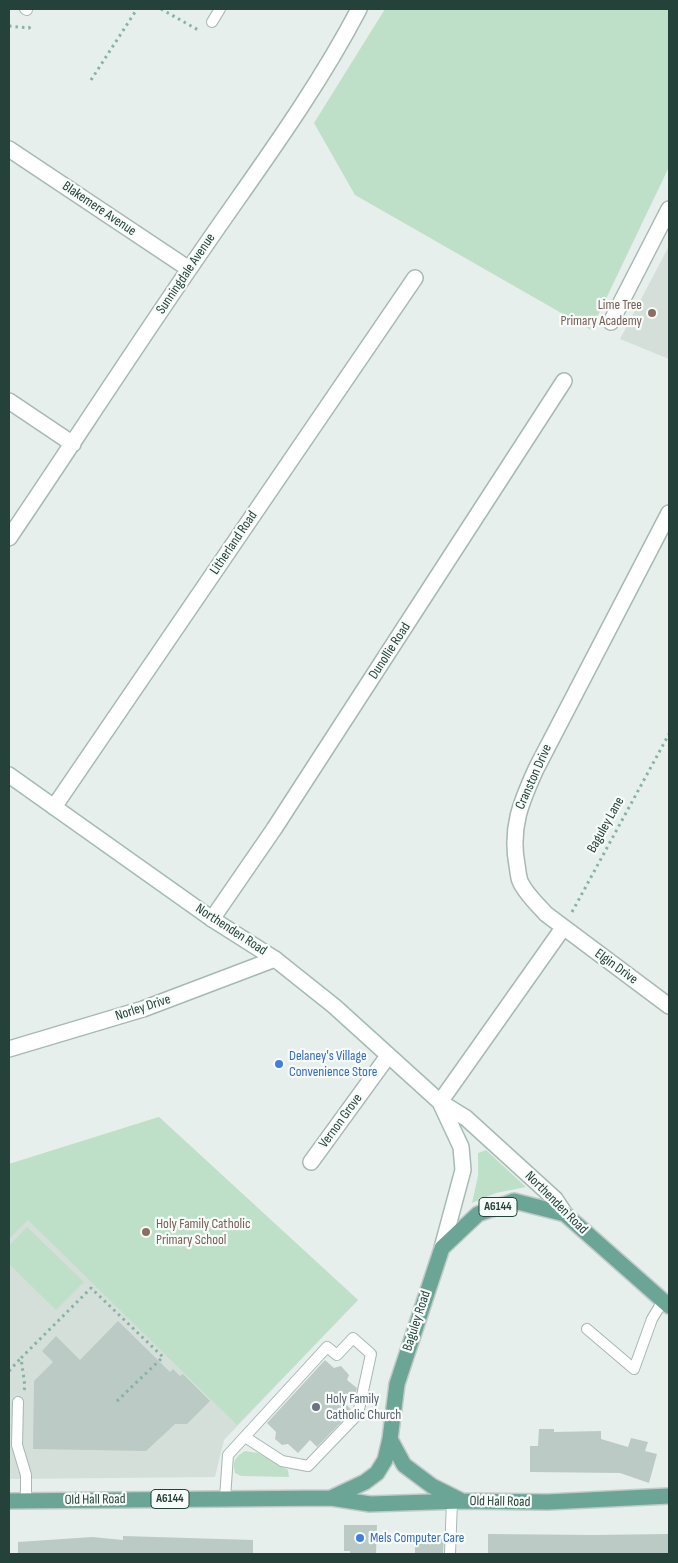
<!DOCTYPE html>
<style>
body{margin:0}
#map{position:relative;width:678px;height:1563px;overflow:hidden;background:#e6efeb;font-family:"Sofia Sans Condensed",sans-serif}
canvas{display:block}
.frame{position:absolute;inset:0;border:10px solid #24423a;pointer-events:none}
</style>
<div id="map">
<canvas width="678" height="1563"></canvas>
<div class="frame"></div>
</div>
<script>
const g = document.querySelector('canvas').getContext('2d');
g.lineJoin = 'round';
function fill(path, color) {
  g.fillStyle = color;
  g.fill(path, 'evenodd');
}
function stroke(path, color, width, dash) {
  g.strokeStyle = color;
  g.lineWidth = width;
  g.lineCap = dash ? 'butt' : 'round';
  g.setLineDash(dash || []);
  g.stroke(path);
}
function label(font, color, halo, rows, align = 'center') {
  g.font = font + ' "Sofia Sans Condensed",sans-serif';
  g.lineWidth = 4.5;
  g.setLineDash([]);
  g.textBaseline = 'middle';
  g.strokeStyle = halo;
  g.fillStyle = color;
  for (const [text, x, y, turn = 0] of rows) {
    g.save();
    g.translate(x, y);
    g.rotate((+turn || 0) * Math.PI / 180);
    g.textAlign = isNaN(turn) ? turn : align;
    if (halo) g.strokeText(text, 0, 0);
    g.fillText(text, 0, 0);
    g.restore();
  }
}
const built = new Path2D(`
 M 669,246 L 669,359 L 620,339 Z
 M 159,1117 L 358,1300 L 224,1440 L 215,1477 L 9,1479 L 9,1164 Z`);
const green = new Path2D(`
 M 385,9 L 669,9 L 669,167 L 591,330 L 355,195 L 314,123 Z
 M 159,1117 L 358,1300 L 237,1425 L 28,1220 L 9,1239 L 9,1164 Z
 M 486,1150 L 526,1187 L 496,1193 L 472,1203 L 478,1176 L 478,1153 Z
 M 27,1227 L 84,1282 L 56,1310 L 9,1264 L 9,1246 Z
 M 245,1451 L 258,1453 L 288,1470 L 289,1477 L 241,1476 L 235,1473 C 232,1461 235,1457 245,1451 Z`);
const building = new Path2D(`
 M 118,1321 L 170,1372 L 173,1369 L 180,1376 L 183,1374 L 210,1401 L 187,1424 L 175,1424 L 146,1451 L 33,1449 L 34,1381 L 53,1362 L 42,1351 L 56,1336 L 80,1360 Z
 M 325,1360 L 334,1368 L 341,1366 L 349,1375 L 347,1380 L 357,1388 L 356,1392 L 345,1403 L 352,1411 L 317,1447 L 310,1440 L 298,1453 L 288,1444 L 282,1445 L 275,1439 L 276,1432 L 267,1423 Z
 M 539,1429 L 554,1429 L 554,1432 L 601,1431 L 601,1439 L 628,1447 L 631,1438 L 648,1442 L 645,1451 L 657,1454 L 649,1483 L 620,1473 L 530,1472 L 530,1446 L 538,1446 Z
 M 344,1525 L 377,1525 L 376,1554 L 350,1554 L 350,1551 L 344,1551 Z
 M 488,1534 L 593,1535 L 669,1534 L 669,1554 L 488,1554 Z
 M 415,1535 L 444,1536 L 443,1554 L 415,1554 Z
 M 123,1536 L 253,1540 L 253,1554 L 18,1554 L 18,1542 L 92,1537 L 123,1540 Z`);
const path = new Path2D(`
 M 161,9 L 200,31
 M 9,26 L 29,28 L 32,24
 M 91,80 L 137,9
 M 572,912 L 669,734
 M 9,1371 L 20,1359
 M 24,1390 L 25,1387 L 21,1358 L 91,1288 L 163,1357 L 115,1403`);
const lane = new Path2D(`
 M 25,9 L 27,10
 M 212,22 L 220,9
 M 587,1329 L 634,1369 L 652,1319 L 663,1301
 M 18,1402 L 17,1445 L 26,1475 L 26,1501
 M 225,1498 L 228,1455 L 327,1347 L 337,1355 L 353,1338 L 371,1354 L 358,1414 L 308,1466 L 282,1461 L 245,1437
 M 450,1554 L 452,1501`);
const street = new Path2D(`
 M 9,149 L 189,269
 M 611,322 L 669,209
 M 9,401 L 73,444
 M 669,513 L 536,769 C 521,802 510,828 517,865 C 518,870 518,876 520,881 C 525,893 537,904 546,914 L 669,1006
 M 9,538 C 70,448 130,355 192,265 C 249,181 312,99 359,9
 M 54,807 L 415,278
 M 212,919 L 274,829 L 564,381
 M 9,1049 L 143,1009 L 275,959
 M 440,1102 L 563,928
 M 311,1162 L 388,1056`);
const secondary = new Path2D(`
 M 9,775 L 212,919 L 275,959 L 334,1006 L 440,1102 L 466,1118 L 555,1199 L 565,1214
 M 440,1102 L 461,1147 L 463,1170 L 442,1248`);
const primary = new Path2D(`
 M 390,1439 L 404,1465 L 432,1486 L 460,1500
 M 331,1498 L 365,1482 L 377,1473 L 385,1460 L 390,1439 L 397,1384 L 442,1248 L 478,1214 L 514,1201 L 565,1214 L 669,1306
 M 9,1501 L 331,1498 L 370,1504 L 461,1501 L 548,1502 L 669,1496`);
const markers = [
 [652,313,5,"#8d6e63"],
 [279,1064,5,"#3f7fe0"],
 [146,1232,5,"#8d6e63"],
 [316,1407,5,"#6b7280"],
 [360,1538,5,"#3f7fe0"]
];
const shields = [
 [498,1207,38],
 [170,1499,38]
];
const shieldNames = [
 ["A6144",498,1207],
 ["A6144",170,1499]
];
const streetNames = [
 ["Blakemere Avenue",99,209,34],
 ["Sunningdale Avenue",186,274,-56],
 ["Litherland Road",234,543,-56],
 ["Dunollie Road",390,651,-57],
 ["Cranston Drive",534,777,-66],
 ["Baguley Lane",606,825,-61],
 ["Northenden Road",231,930,33],
 ["Elgin Drive",616,967,36],
 ["Norley Drive",143,1008,-18],
 ["Vernon Grove",341,1121,-54],
 ["Northenden Road",556,1203,45],
 ["Baguley Road",417,1321,-72],
 ["Old Hall Road",95,1500,-1],
 ["Old Hall Road",500,1502,1]
];
const educationNames = [
 ["Lime Tree",642,305],
 ["Primary Academy",642,321],
 ["Holy Family Catholic",156,1224,"left"],
 ["Primary School",156,1240,"left"]
];
const shopNames = [
 ["Delaney's Village",289,1056],
 ["Convenience Store",289,1072],
 ["Mels Computer Care",370,1538]
];
const worshipNames = [
 ["Holy Family",326,1399],
 ["Catholic Church",326,1415]
];
fill(built, '#d4dfda');
fill(green, '#bfe0c8');
fill(building, '#bbcac4');
stroke(lane, '#a8b8b2', 12);
stroke(street, '#a8b8b2', 18);
stroke(secondary, '#a4bbb3', 18);
stroke(primary, '#c2cac8', 18);
stroke(path, '#86b3a5', 3, [2.5, 4]);
stroke(lane, '#fff', 10);
stroke(street, '#fff', 15);
stroke(secondary, '#fff', 15);
stroke(primary, '#6aa596', 15);
for (const [x, y, r, color] of markers) {
  const dot = new Path2D();
  dot.arc(x, y, r, 0, 2 * Math.PI);
  g.fillStyle = color;
  g.fill(dot);
  stroke(dot, '#f7fbf9', 2);
}
for (const [x, y, w] of shields) {
  const box = new Path2D();
  box.roundRect(x - w / 2, y - 9.5, w, 19, 4);
  g.fillStyle = '#f7fbf9';
  g.fill(box);
  stroke(box, '#24423a', 1);
}
label('bold 12px', '#24423a', null, shieldNames);
label('14px', '#24423a', '#f7fbf9', streetNames);
label('14px', '#785e54', '#f7fbf9', educationNames, 'right');
label('14px', '#366cbe', '#f7fbf9', shopNames, 'left');
label('14px', '#5b616d', '#f7fbf9', worshipNames, 'left');
</script>
